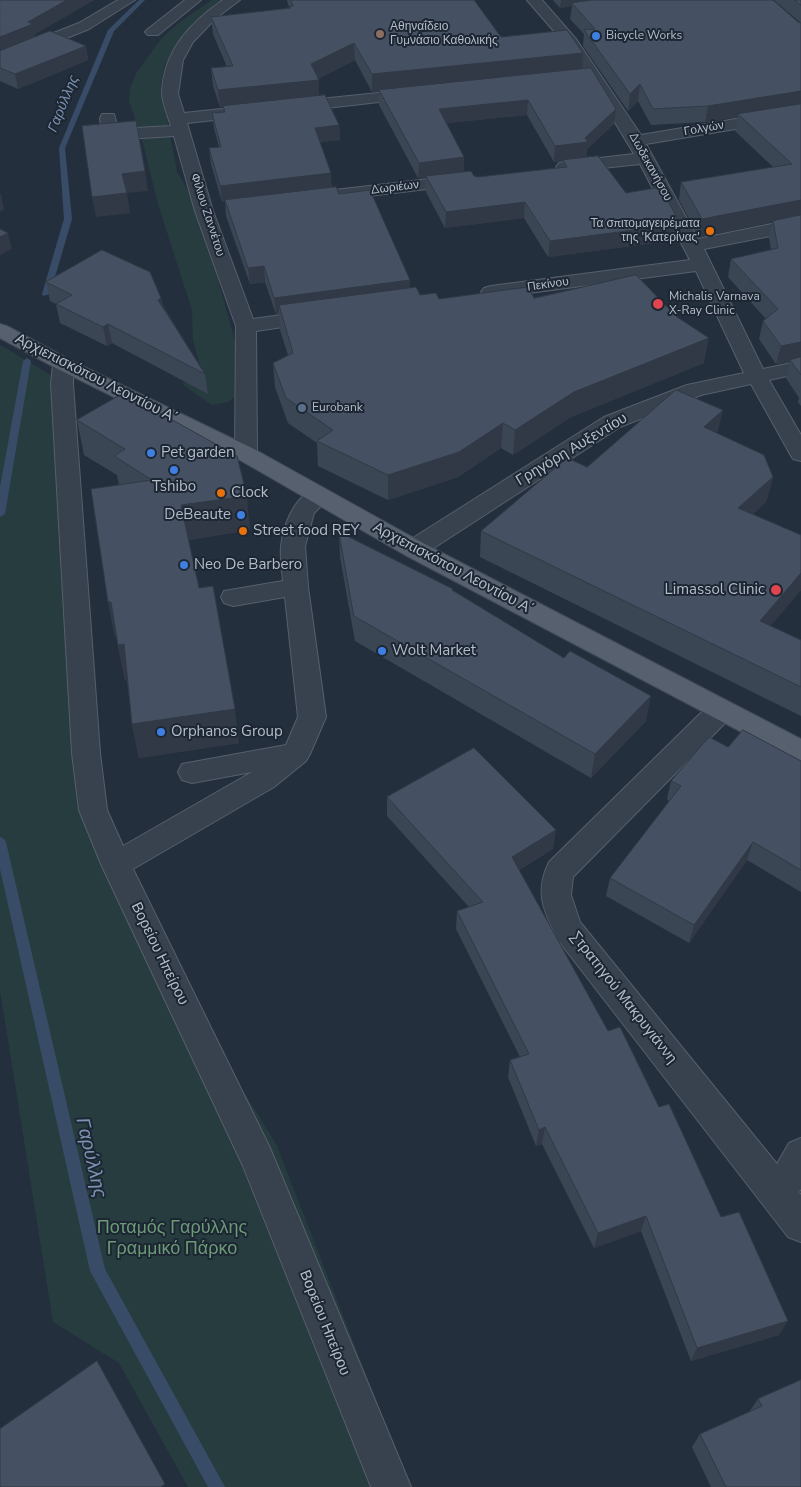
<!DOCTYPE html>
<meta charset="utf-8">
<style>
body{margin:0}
canvas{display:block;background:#242f3e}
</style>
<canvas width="801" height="1487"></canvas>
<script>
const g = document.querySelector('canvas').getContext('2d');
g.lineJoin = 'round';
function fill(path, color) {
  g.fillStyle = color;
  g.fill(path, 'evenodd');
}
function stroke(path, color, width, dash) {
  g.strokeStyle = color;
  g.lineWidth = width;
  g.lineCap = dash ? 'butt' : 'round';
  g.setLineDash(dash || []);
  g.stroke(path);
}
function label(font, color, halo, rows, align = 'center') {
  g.font = font + ' "Nunito Sans",sans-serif';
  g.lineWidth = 4;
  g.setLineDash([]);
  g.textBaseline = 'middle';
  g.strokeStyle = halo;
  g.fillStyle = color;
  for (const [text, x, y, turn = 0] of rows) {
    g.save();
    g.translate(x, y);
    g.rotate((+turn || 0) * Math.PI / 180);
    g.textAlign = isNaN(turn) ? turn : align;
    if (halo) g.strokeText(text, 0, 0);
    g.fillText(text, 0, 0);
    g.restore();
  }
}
const green = new Path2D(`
 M 212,0 L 228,0 L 172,55 L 164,67 L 161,87 L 177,172 L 197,205 L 239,355 L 240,392 L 228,402 L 212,405 L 182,384 L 201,370 L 193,340 L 192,310 L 158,204 L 142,139 L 129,101 L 130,88 L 137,72 L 161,39 L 181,21 Z
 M 0,345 L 54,377 L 105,868 L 276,1144 L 410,1487 L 188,1487 L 119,1363 L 53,1322 L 0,990 Z`);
const stream = new Path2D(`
 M 139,0 L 145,0 L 114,31 L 65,148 L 72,219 L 50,294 L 43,296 L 42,294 L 64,219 L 59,148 L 108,30 Z
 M 27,358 L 31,361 L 5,514 L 0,517 L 0,487 L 23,361 Z
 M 0,837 L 4,839 L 6,842 L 105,1269 L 225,1487 L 208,1487 L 90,1271 L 0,869 Z`);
const minor = new Path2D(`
 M 118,0 L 135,0 L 89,29 L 0,65 L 0,54 L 79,23 Z
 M 185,0 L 201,0 L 158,35 L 148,35 L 145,32 L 148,29 Z
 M 223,0 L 240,0 L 216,18 L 193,42 L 183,60 L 178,94 L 184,113 L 250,106 L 256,108 L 258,111 L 256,114 L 250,116 L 187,123 L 213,211 L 253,319 L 317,310 L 324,312 L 327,316 L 324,320 L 317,322 L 256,331 L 257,454 L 254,459 L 246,461 L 238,459 L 235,454 L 236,326 L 195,211 L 174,136 L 110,140 L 104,139 L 102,135 L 100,118 L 102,114 L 114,114 L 118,129 L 171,126 C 168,116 162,103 162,92 C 164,50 190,23 223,0 Z
 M 527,0 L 542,0 L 576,39 L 641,135 L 801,108 L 801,118 L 646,144 L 698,239 L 801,218 L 801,230 L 704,249 L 763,369 L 801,361 L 801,373 L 769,380 L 801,435 L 801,461 L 793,459 L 790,454 L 751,384 L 701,395 L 620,427 L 423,555 L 414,557 L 405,555 L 402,549 L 405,543 L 604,417 L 687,385 L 744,373 L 696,271 L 491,298 L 484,296 L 481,292 L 484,288 L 491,286 L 690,260 L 640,164 L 565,172 L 559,171 L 556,167 L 559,163 L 565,162 L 634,154 L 587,76 L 566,45 Z
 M 417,89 L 423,91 L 425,94 L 423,97 L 291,112 L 285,110 L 283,107 L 285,104 L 291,102 Z
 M 463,175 L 469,176 L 472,180 L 469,184 L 335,200 L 329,199 L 326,195 L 329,191 L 335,190 Z
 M 63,358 L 70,360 L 73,364 L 73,384 L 100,753 L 107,810 L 123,846 L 252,772 L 192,783 L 182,780 L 178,772 L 182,764 L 286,745 L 298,717 L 285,597 L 233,606 L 224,603 L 221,597 L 224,591 L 283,581 C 282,570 280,557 281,546 C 284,523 298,483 327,491 L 331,496 L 314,513 L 305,546 L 308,587 L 326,717 L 310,754 L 306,761 L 274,787 L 133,869 L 270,1148 L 411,1487 L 371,1487 L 243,1166 L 101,864 L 79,810 L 72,753 L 51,384 L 53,364 L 56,360 Z
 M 721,700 L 731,703 L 734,710 L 731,717 L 573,877 L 571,895 L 580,922 L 777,1164 L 789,1143 L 801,1138 L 801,1189 L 799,1192 L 801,1195 L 801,1242 L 788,1237 L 558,940 C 544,911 534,893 549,862 L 711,703 Z`);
const major = new Path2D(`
 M 0,324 L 7,326 L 70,360 L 254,449 L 423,543 L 801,739 L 801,761 L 791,758 L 405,555 L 238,459 L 56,368 L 0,338 Z`);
const wall = new Path2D(`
 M 0,0 L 94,0 L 35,34 L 35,37 L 86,46 L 88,60 L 18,89 L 0,81 Z
 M 287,0 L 474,0 L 501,37 L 583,53 L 582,69 L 616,109 L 614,124 L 587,149 L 587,157 L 626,193 L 680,224 L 677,240 L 548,257 L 524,218 L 445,228 L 426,192 L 426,177 L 418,178 L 379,105 L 379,91 L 372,92 L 355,60 L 318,79 L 319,96 L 339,125 L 340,140 L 320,142 L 332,187 L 339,194 L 410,280 L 410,288 L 420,295 L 439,299 L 534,298 L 704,363 L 571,417 L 513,455 L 501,448 L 458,477 L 388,500 L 318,466 L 317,443 L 288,423 L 275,387 L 273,363 L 288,355 L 280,330 L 279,314 L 276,314 L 265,282 L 250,284 L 226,216 L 225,201 L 222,202 L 211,164 L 209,148 L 219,147 L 214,128 L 212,113 L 224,113 L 223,107 L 220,107 L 213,86 L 211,68 L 227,67 L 213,34 L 211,17 L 289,8 ZM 527,115 L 554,162 L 563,161 L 563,167 L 478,177 L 464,172 L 446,123 Z
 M 553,0 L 773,0 L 798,22 L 801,23 L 774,0 L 801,0 L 801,406 L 798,402 L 799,398 L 786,378 L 790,362 L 776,364 L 759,339 L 763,321 L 766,319 L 728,277 L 731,259 L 771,250 L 769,238 L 772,222 L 699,237 L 679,200 L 681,182 L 773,167 L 735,131 L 738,117 L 705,122 L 651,125 L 638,101 L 628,111 L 583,46 L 584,34 L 570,19 L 572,6 L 560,8 Z
 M 46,282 L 161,298 L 163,306 L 205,374 L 208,394 L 112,343 L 107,346 L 60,323 L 56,304 L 50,301 Z
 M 124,393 L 250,530 L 188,540 L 199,588 L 239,743 L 139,758 L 132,724 L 127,679 L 125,680 L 116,636 L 115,637 L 108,602 L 119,485 L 117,475 L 84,455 L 77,420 Z
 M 718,433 L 773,477 L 766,502 L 753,514 L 801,535 L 801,590 L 770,626 L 801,640 L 801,716 L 480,557 L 481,531 L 587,467 Z
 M 339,532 L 453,591 L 646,721 L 591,778 L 355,641 L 340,557 Z
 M 728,747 L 801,761 L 801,892 L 747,860 L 689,943 L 606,896 L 610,878 L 669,801 L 667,799 L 671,781 Z
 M 387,797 L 553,849 L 519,870 L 608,1031 L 659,1107 L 721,1217 L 779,1335 L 691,1361 L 641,1231 L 594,1248 L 542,1144 L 536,1146 L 508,1077 L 510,1060 L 520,1057 L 456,929 L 457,911 L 469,907 L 387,816 Z
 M 801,1380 L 801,1487 L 711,1487 L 692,1447 L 700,1434 L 749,1412 L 758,1399 Z`);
const shadedWall = new Path2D(`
 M 67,0 L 94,0 L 35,34 L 35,38 L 0,52 L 0,37 L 28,22 Z
 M 561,0 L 611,0 L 572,3 L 572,6 L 560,8 Z
 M 354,43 L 355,60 L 316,80 L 319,80 L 319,97 L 220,107 L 218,90 L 311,64 Z
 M 86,46 L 88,60 L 18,89 L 15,74 Z
 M 583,53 L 582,70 L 372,92 L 372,74 Z
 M 640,84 L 638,101 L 628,111 L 630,94 Z
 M 801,91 L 801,107 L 738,114 L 738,117 L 705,122 L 708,106 Z
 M 528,100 L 527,115 L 439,124 L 439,109 Z
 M 616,109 L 614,124 L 587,149 L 587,158 L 554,162 L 555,146 L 585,138 Z
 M 339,125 L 340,140 L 315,143 L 315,128 Z
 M 464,157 L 464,173 L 418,178 L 419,163 Z
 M 145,171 L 148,191 L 127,193 L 130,213 L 96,217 L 92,197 L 122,174 Z
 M 331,173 L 332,189 L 222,202 L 220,186 Z
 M 0,194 L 1,194 L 4,210 L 0,212 Z
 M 801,200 L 801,217 L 773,221 L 772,222 L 699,237 L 702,219 Z
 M 525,202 L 524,218 L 445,228 L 446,212 Z
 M 680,224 L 677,240 L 548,257 L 550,241 Z
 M 8,233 L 12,249 L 0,255 L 0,237 Z
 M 264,266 L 265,282 L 250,284 L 248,268 Z
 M 410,280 L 410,296 L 279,305 L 279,314 L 276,314 L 274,298 Z
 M 161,298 L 164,317 L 158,300 Z
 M 108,324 L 112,343 L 107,346 L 103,327 Z
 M 709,338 L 704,363 L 571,417 L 513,455 L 515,430 L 574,392 Z
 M 801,342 L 801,360 L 790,360 L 790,362 L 776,364 L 781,346 Z
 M 723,410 L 717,435 L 704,427 Z
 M 503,423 L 501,448 L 458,477 L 388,500 L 388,475 Z
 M 773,477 L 766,502 L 732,533 L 738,508 Z
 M 247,496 L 250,530 L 186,540 L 181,505 Z
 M 801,573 L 801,590 L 753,646 L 760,621 Z
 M 108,602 L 111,602 L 119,636 L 115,637 Z
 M 124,644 L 132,679 L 125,680 L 118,645 Z
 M 651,696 L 646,721 L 591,778 L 595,754 Z
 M 235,709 L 239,743 L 139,758 L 132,724 Z
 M 556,830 L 553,849 L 510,875 L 512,857 Z
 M 753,842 L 747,860 L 689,943 L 694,925 Z
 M 545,1127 L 542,1144 L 536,1146 L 539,1130 Z
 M 646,1216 L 641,1231 L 594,1248 L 598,1233 Z
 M 788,1321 L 779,1335 L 691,1361 L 697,1348 Z`);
const building = new Path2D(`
 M 0,0 L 67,0 L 28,22 L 33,24 L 0,37 Z
 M 291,0 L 474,0 L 501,37 L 567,30 L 583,53 L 372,74 L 354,43 L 311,64 L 319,80 L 218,90 L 211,68 L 233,66 L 211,17 L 291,8 L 289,6 L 293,6 Z
 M 592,0 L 773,0 L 798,22 L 801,23 L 801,91 L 708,106 L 653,109 L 640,84 L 630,94 L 584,30 L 595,29 L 572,3 Z
 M 795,0 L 801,0 L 801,5 Z
 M 50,31 L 86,46 L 15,74 L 0,68 L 0,51 Z
 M 591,68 L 616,109 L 585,138 L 588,142 L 555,146 L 528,100 L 439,109 L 464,157 L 419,163 L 379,90 Z
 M 325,95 L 339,125 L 315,128 L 331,173 L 220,186 L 209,148 L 221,147 L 212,113 L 225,112 L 223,106 Z
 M 801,104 L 801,200 L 702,219 L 681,182 L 792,164 L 738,114 Z
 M 136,121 L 145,171 L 122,174 L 127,193 L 92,197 L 82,126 Z
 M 598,156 L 626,193 L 661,187 L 680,224 L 550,241 L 525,202 L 446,212 L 426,176 L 471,171 L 474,176 L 478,177 L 567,167 L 563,160 Z
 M 336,187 L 339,194 L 370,190 L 410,280 L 274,298 L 264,266 L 248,268 L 225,200 Z
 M 801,215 L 801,342 L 781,346 L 763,321 L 778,309 L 731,259 L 778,248 L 773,221 Z
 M 0,229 L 8,233 L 0,237 Z
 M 102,250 L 150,272 L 161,298 L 158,300 L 205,374 L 108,324 L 103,327 L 56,304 L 72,295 L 46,282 Z
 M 636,275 L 677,317 L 709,338 L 574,392 L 515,430 L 503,423 L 459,452 L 388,475 L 317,441 L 333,430 L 286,398 L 273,363 L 293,353 L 279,305 L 416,287 L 420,295 L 436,293 L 439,299 L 528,287 L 534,298 Z
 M 801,357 L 801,375 L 790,360 Z
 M 676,390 L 723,410 L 704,427 L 764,455 L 773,477 L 738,508 L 801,535 L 801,573 L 760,621 L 801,640 L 801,687 L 481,531 L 567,458 L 587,467 Z
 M 124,393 L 237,456 L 247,496 L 181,505 L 199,588 L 213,586 L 235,709 L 132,724 L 124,644 L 118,645 L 111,602 L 108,602 L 91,489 L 152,480 L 114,456 L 125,449 L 77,420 Z
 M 339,532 L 453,589 L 452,590 L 564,658 L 570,651 L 651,696 L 595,754 L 354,616 Z
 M 743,730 L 801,761 L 801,870 L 753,842 L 694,925 L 610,878 L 681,786 L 671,781 L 709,737 L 728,747 Z
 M 474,748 L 556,830 L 512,857 L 608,1031 L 620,1027 L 659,1107 L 669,1104 L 721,1217 L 739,1212 L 788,1321 L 697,1348 L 646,1216 L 598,1233 L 545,1127 L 539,1130 L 510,1060 L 529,1054 L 457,911 L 483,902 L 387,797 Z
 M 97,1361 L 165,1484 L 161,1487 L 0,1487 L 0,1429 Z
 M 801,1380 L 801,1487 L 726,1487 L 700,1434 L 762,1406 L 758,1399 Z`);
const markers = [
 [380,34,5,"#8d6e63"],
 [596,36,5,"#3f7fe0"],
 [710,231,5,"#e8710a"],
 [658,304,6,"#e0444e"],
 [302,408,5,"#5c6f8a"],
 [151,453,5,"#3f7fe0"],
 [174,470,5,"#3f7fe0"],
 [221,493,5,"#e8710a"],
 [241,515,5,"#3f7fe0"],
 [243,531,5,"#e8710a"],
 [184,565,5,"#3f7fe0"],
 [776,590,6,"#e0444e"],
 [382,651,5,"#3f7fe0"],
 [161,732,5,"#3f7fe0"]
];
const farPoinames = [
 ["Αθηναΐδειο",390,27],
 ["Γυμνάσιο Καθολικής",390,41],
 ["Bicycle Works",606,36],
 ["Τα σπιτομαγειρέματα",700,224,"right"],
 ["της 'Κατερίνας'",700,238,"right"],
 ["Michalis Varnava",669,297],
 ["X-Ray Clinic",669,311],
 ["Eurobank",312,408]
];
const farStreetnames = [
 ["Γολγών",704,129,-10],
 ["Δωδεκανήσου",650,167,61],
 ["Δωριέων",395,188,-7],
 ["Φίλιου Ζαννέτου",207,215,72],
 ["Πεκίνου",548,285,-8]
];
const farWaternames = [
 ["Γαρύλλης",64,104,-68]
];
const streetNames = [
 ["Αρχιεπισκόπου Λεοντίου Α΄",96,379,27],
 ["Γρηγόρη Αυξεντίου",572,450,-31],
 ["Αρχιεπισκόπου Λεοντίου Α΄",453,569,28],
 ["Βορείου Ηπείρου",159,954,64],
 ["Στρατηγού Μακρυγιάννη",623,998,52],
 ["Βορείου Ηπείρου",324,1323,68]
];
const poiNames = [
 ["Pet garden",161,453],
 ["Tshibo",174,487,"center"],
 ["Clock",231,493],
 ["DeBeaute",231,515,"right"],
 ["Street food REY",253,531],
 ["Neo De Barbero",194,565],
 ["Limassol Clinic",765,590,"right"],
 ["Wolt Market",392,651],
 ["Orphanos Group",171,732]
];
const nearParknames = [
 ["Ποταμός Γαρύλλης",172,1229],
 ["Γραμμικό Πάρκο",172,1250]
];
const nearWaternames = [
 ["Γαρύλλης",90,1158,77]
];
fill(green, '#263c3f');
fill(stream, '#394c67');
stroke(minor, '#565f6c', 2);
stroke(major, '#414a57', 2);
fill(minor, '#38414e');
fill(major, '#56606e');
fill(wall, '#3b4654');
fill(shadedWall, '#303945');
fill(building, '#455162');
stroke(building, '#303945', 1);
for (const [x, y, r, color] of markers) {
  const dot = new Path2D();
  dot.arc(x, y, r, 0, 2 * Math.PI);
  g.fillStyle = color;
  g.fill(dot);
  stroke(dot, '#1d2633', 2);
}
label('12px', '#b4bcc9', '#1d2633', farPoinames, 'left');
label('12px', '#b4bcc9', '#1d2633', farStreetnames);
label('italic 14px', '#7c92b1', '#1d2633', farWaternames);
label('15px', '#b4bcc9', '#1d2633', streetNames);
label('15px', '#b4bcc9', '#1d2633', poiNames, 'left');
label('18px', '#6b9a76', '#1d2633', nearParknames);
label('italic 19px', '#7c92b1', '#1d2633', nearWaternames);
</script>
